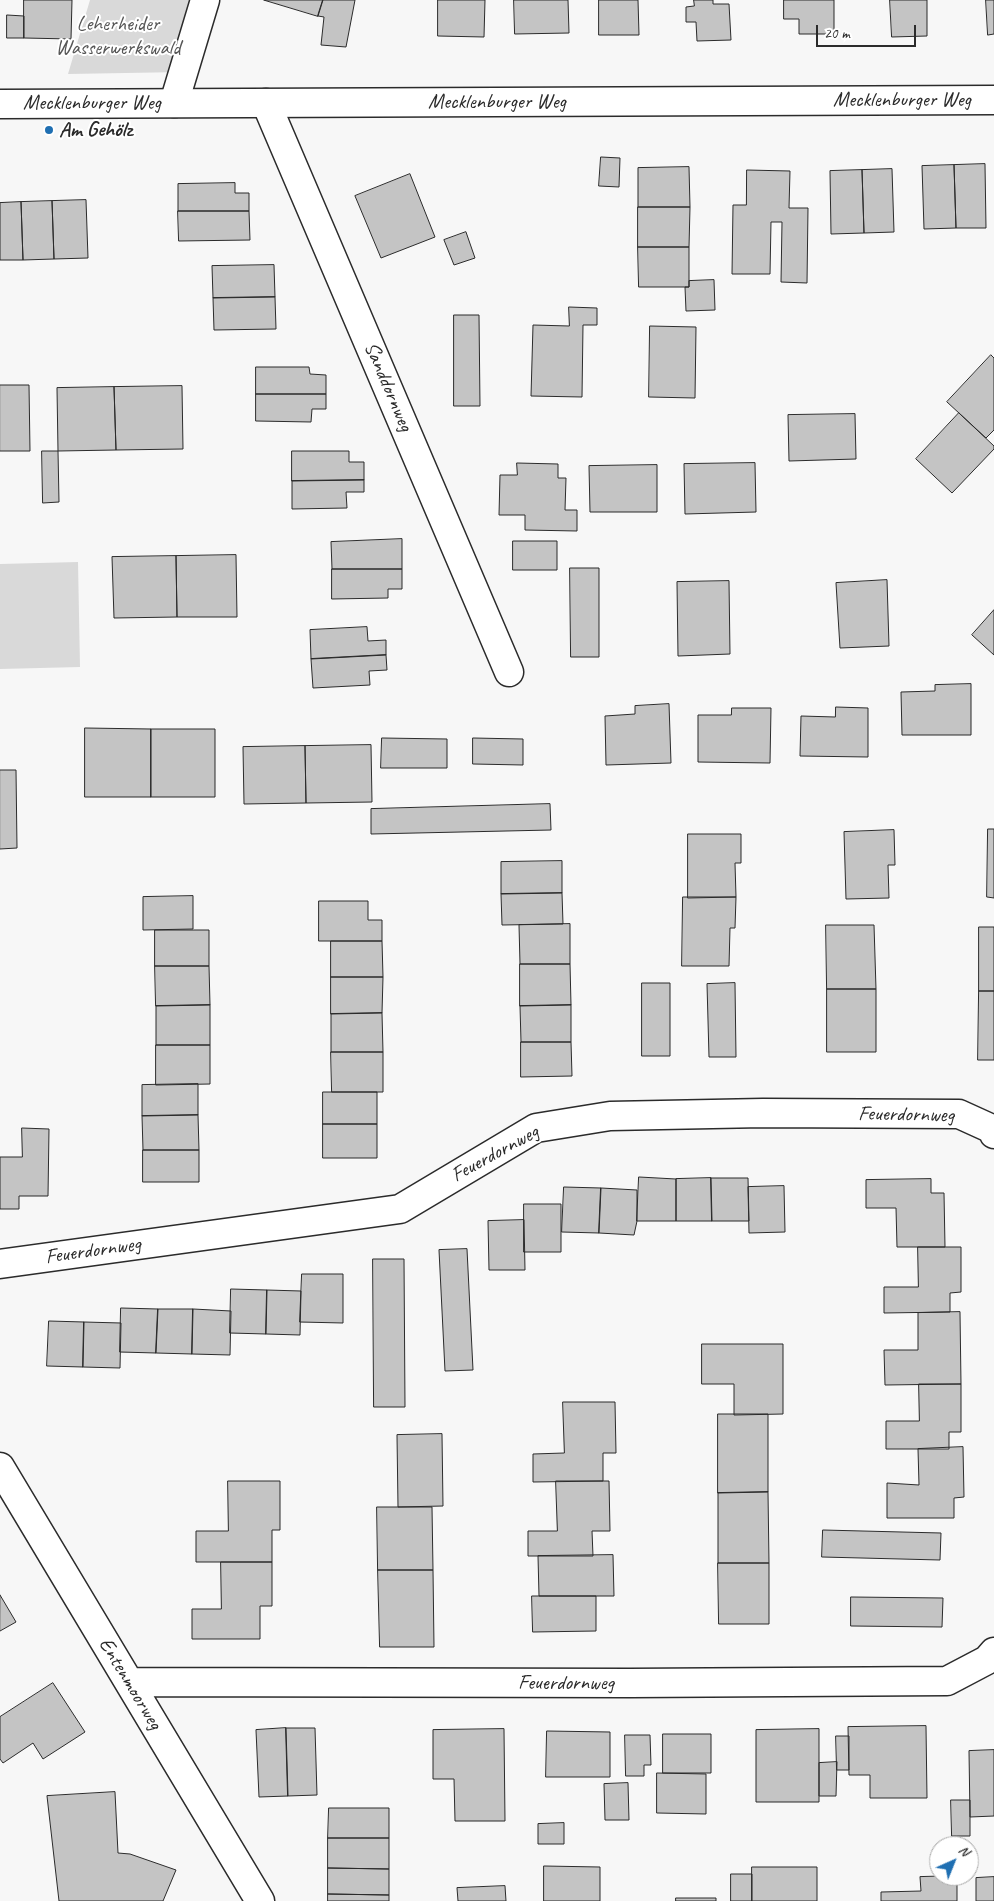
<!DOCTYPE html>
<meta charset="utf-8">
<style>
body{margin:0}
#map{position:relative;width:994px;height:1901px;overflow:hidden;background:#f7f7f7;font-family:Caveat,sans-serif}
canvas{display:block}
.north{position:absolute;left:929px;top:1836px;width:50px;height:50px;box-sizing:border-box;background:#fff;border:1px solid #aaa;border-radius:50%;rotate:44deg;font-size:14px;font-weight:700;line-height:20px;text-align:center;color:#2b2b2b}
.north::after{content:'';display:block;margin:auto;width:18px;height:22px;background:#1f6fb2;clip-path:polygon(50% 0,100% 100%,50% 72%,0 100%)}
.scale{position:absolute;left:816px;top:25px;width:100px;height:22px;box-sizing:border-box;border:2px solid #2b2b2b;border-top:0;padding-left:6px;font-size:15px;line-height:18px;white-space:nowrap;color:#2b2b2b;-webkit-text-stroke:4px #fff;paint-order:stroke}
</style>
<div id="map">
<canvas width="994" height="1901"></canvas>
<div class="north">N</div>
<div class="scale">20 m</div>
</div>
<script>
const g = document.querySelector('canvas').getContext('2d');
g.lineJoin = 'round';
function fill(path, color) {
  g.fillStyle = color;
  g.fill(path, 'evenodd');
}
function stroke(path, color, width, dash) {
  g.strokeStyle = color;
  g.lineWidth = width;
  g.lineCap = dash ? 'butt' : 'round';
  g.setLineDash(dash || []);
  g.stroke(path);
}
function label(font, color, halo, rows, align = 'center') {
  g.font = font + ' Caveat,sans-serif';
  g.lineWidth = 4;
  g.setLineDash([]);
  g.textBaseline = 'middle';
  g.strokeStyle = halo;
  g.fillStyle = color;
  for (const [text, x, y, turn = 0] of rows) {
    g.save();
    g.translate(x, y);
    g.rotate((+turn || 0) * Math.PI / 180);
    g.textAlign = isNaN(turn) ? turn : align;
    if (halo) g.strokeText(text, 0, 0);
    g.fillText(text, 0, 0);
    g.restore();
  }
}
const green = new Path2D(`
 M 90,0 L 205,0 L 183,72 L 68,74 Z
 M 78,562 L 80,667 L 0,669 L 0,564 Z`);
const building = new Path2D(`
 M 24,0 L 72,0 L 71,39 L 24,38 Z
 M 264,0 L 323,0 L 318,16 Z
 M 323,0 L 355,0 L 346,47 L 321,45 L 324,17 L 318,16 Z
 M 438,0 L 485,0 L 484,37 L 438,36 Z
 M 514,0 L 568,0 L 569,33 L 515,34 Z
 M 599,0 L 638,0 L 639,35 L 599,35 Z
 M 694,0 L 713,0 L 713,4 L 729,4 L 731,40 L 697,41 L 696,22 L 686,22 L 686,7 L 694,6 Z
 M 784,0 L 834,0 L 834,34 L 799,34 L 799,19 L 784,19 Z
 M 890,0 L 927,0 L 927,36 L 892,37 Z
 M 986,0 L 994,0 L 994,34 L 988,35 Z
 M 7,15 L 24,16 L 24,38 L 7,38 Z
 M 601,157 L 620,158 L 619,187 L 599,186 Z
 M 985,164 L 986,228 L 956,228 L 954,165 Z
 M 954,165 L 956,228 L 924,229 L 922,166 Z
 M 689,167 L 690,207 L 638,207 L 638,168 Z
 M 892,169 L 894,232 L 864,233 L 862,170 Z
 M 747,170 L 790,171 L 789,208 L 808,208 L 807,283 L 781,282 L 782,222 L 771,222 L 770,274 L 732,274 L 733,205 L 746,205 Z
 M 862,170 L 864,233 L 831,234 L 830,171 Z
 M 410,174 L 435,237 L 381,258 L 355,196 Z
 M 235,183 L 235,193 L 249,193 L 249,211 L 178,211 L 178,184 Z
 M 86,200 L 88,258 L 54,259 L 52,201 Z
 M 52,201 L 54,259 L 23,260 L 21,202 Z
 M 21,202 L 23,260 L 0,260 L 0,203 Z
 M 638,207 L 690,207 L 689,247 L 638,247 Z
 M 178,211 L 249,211 L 250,240 L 179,241 Z
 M 466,232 L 475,258 L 454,265 L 444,240 Z
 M 638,247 L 689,247 L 689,287 L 639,287 Z
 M 274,265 L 275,297 L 213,298 L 212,266 Z
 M 714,280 L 715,310 L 686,311 L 685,287 L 689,287 L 689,281 Z
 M 275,297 L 276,329 L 214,330 L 213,298 Z
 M 569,307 L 597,308 L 597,325 L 583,325 L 582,397 L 531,396 L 533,325 L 569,326 Z
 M 454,315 L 479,315 L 480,406 L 454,406 Z
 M 650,326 L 696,327 L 695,398 L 649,397 Z
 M 991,355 L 994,358 L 994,430 L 986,438 L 947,402 Z
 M 256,367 L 309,367 L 310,374 L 326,375 L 326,394 L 256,394 Z
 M 0,385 L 29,385 L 30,451 L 0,451 Z
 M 182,386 L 183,449 L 116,450 L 114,387 Z
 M 114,387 L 116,450 L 58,451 L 57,388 Z
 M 256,394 L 326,394 L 326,409 L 312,409 L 311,422 L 256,421 Z
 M 959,413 L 994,446 L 994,449 L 952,493 L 916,459 Z
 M 855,414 L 856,459 L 789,461 L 788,415 Z
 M 42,451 L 58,451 L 59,502 L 43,503 Z
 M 292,451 L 349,451 L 349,462 L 364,462 L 364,480 L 292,481 Z
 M 517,463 L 558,464 L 558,478 L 566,478 L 565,510 L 577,510 L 577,531 L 525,530 L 525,515 L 499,515 L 500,475 L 517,475 Z
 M 755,463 L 756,512 L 685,514 L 684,464 Z
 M 657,465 L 657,512 L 590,512 L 589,466 Z
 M 364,480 L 364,492 L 346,492 L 347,508 L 292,509 L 292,481 Z
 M 402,539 L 402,569 L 332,569 L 331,542 Z
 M 513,541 L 557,541 L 557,570 L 513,570 Z
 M 236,555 L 237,617 L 177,617 L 176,556 Z
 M 176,556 L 177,617 L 114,618 L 112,557 Z
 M 570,568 L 599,568 L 599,657 L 571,657 Z
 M 332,569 L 402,569 L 402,589 L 388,589 L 388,598 L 332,599 Z
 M 887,580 L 889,646 L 840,648 L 836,583 Z
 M 729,581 L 730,654 L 678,656 L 677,582 Z
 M 994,610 L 994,655 L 972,635 Z
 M 367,627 L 368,641 L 386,640 L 386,655 L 311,659 L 310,630 Z
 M 386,655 L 387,670 L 369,671 L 370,685 L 313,688 L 311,659 Z
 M 971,684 L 971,735 L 902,735 L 901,692 L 935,691 L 935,685 Z
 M 669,704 L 671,763 L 606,765 L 605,716 L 635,714 L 635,706 Z
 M 836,707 L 868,708 L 868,757 L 800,756 L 801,716 L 835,717 Z
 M 732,708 L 771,708 L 770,763 L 698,762 L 698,715 L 731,715 Z
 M 85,728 L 151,729 L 151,797 L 85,797 Z
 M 151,729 L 215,729 L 215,797 L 151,797 Z
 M 382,738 L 447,739 L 447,768 L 381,768 Z
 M 473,738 L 523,739 L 523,765 L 473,764 Z
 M 371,745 L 372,802 L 306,803 L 305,746 Z
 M 305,746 L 306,803 L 244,804 L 243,747 Z
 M 0,770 L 16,770 L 17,848 L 0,849 Z
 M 550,804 L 551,830 L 371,834 L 371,809 Z
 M 988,829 L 994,829 L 994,898 L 987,897 Z
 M 894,830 L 895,865 L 888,865 L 889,898 L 846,899 L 844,832 Z
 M 688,834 L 741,834 L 741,863 L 735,863 L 736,897 L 688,898 Z
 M 562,861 L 562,893 L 501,894 L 501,862 Z
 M 562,893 L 563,924 L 502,925 L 501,894 Z
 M 193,896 L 193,929 L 143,930 L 143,897 Z
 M 683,897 L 736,897 L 735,928 L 730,928 L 729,966 L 682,966 Z
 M 319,901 L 368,901 L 368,920 L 382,920 L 382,941 L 319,941 Z
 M 570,924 L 570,964 L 520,964 L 519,925 Z
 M 826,925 L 874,925 L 876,989 L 827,989 Z
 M 979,927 L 994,927 L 994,991 L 979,991 Z
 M 155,930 L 209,930 L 209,966 L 155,966 Z
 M 331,941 L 382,941 L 383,977 L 331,977 Z
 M 520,964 L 570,964 L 571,1005 L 520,1006 Z
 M 155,966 L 209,966 L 210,1005 L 156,1006 Z
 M 331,977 L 383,977 L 382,1013 L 331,1014 Z
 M 642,983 L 670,983 L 670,1056 L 642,1056 Z
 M 735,983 L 736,1057 L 709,1057 L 707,984 Z
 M 827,989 L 876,989 L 876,1052 L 827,1052 Z
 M 979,991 L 994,991 L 994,1060 L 978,1060 Z
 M 210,1005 L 210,1045 L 156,1045 L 156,1006 Z
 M 571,1005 L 571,1042 L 521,1042 L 520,1006 Z
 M 382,1013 L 383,1052 L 331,1052 L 331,1014 Z
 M 521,1042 L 571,1042 L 572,1076 L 521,1077 Z
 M 156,1045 L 210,1045 L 210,1084 L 156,1085 Z
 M 331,1052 L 383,1052 L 383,1092 L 332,1092 Z
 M 198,1084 L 198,1115 L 142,1116 L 142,1085 Z
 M 323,1092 L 377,1092 L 377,1124 L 323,1124 Z
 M 198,1115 L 199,1150 L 143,1150 L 142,1116 Z
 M 323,1124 L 377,1124 L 377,1158 L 323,1158 Z
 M 22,1128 L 49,1129 L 48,1196 L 19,1196 L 19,1209 L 0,1209 L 0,1157 L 22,1157 Z
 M 143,1150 L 199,1150 L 199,1182 L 143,1182 Z
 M 639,1177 L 676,1179 L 676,1221 L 637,1221 Z
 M 711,1178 L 712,1221 L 676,1221 L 676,1179 Z
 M 711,1178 L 748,1178 L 749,1221 L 712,1221 Z
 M 931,1179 L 931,1193 L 944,1193 L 945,1247 L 897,1247 L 896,1208 L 866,1208 L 866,1180 Z
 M 784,1186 L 785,1232 L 749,1233 L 748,1187 Z
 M 564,1187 L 601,1188 L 599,1233 L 562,1232 Z
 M 601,1188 L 637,1190 L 637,1221 L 634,1235 L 599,1233 Z
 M 524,1204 L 561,1204 L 561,1252 L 524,1252 Z
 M 524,1220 L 525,1270 L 489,1270 L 488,1221 Z
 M 918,1247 L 961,1247 L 961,1292 L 950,1293 L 950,1312 L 884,1313 L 884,1287 L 918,1287 Z
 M 467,1249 L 473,1370 L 445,1371 L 439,1250 Z
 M 373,1259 L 404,1259 L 405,1407 L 374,1407 Z
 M 302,1274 L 343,1274 L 343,1323 L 300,1322 Z
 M 231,1289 L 267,1290 L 266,1334 L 230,1333 Z
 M 267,1290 L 301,1291 L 300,1335 L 266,1334 Z
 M 121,1308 L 158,1309 L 156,1353 L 120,1352 Z
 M 158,1309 L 193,1309 L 192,1354 L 156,1353 Z
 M 193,1309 L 231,1311 L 230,1355 L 192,1354 Z
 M 960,1312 L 961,1384 L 885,1385 L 884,1350 L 918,1350 L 918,1313 Z
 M 49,1321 L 84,1322 L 83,1367 L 47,1366 Z
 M 84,1322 L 121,1323 L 120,1368 L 83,1367 Z
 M 702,1344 L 783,1344 L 783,1414 L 734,1415 L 734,1384 L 702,1384 Z
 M 919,1384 L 961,1384 L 961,1432 L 949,1432 L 949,1449 L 886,1449 L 886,1421 L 919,1421 Z
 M 563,1402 L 615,1402 L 616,1453 L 603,1453 L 603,1481 L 533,1482 L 533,1454 L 564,1453 Z
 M 718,1414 L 768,1414 L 768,1492 L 718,1493 Z
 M 442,1434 L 443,1506 L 398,1507 L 397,1435 Z
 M 963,1447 L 964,1497 L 954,1498 L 954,1518 L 887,1518 L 887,1483 L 919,1485 L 918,1449 Z
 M 228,1481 L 280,1481 L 280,1530 L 272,1530 L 272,1562 L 196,1562 L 196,1531 L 228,1531 Z
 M 556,1481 L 609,1481 L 610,1531 L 592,1531 L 593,1556 L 528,1556 L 528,1531 L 557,1531 Z
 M 768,1492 L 769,1563 L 718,1563 L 718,1493 Z
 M 377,1507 L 432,1507 L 433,1570 L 378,1570 Z
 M 823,1530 L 941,1533 L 940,1560 L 822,1557 Z
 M 613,1555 L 614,1596 L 539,1596 L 538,1556 Z
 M 221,1562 L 272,1562 L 272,1606 L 260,1606 L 260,1639 L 192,1639 L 192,1609 L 221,1609 Z
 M 718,1563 L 769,1563 L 769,1624 L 719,1624 Z
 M 378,1570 L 433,1570 L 434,1647 L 380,1647 Z
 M 0,1595 L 16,1622 L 0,1631 Z
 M 532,1596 L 596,1596 L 596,1631 L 533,1632 Z
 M 851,1597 L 943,1598 L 942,1627 L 851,1626 Z
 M 53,1683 L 85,1732 L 43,1759 L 33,1743 L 3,1763 L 0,1759 L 0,1717 Z
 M 926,1726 L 927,1798 L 870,1798 L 870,1775 L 849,1775 L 848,1727 Z
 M 286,1728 L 315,1728 L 317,1795 L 288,1796 Z
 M 286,1728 L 288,1796 L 259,1797 L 256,1730 Z
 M 504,1729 L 505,1821 L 455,1821 L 454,1779 L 433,1779 L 433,1730 Z
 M 819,1729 L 819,1802 L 756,1802 L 756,1730 Z
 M 547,1731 L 610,1732 L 610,1777 L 546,1777 Z
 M 663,1734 L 711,1734 L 711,1773 L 663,1773 Z
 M 625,1735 L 650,1735 L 651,1765 L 644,1765 L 644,1776 L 626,1776 Z
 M 836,1736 L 849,1736 L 849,1770 L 837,1770 Z
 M 994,1750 L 994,1816 L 970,1817 L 969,1751 Z
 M 837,1762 L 836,1796 L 819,1796 L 819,1763 Z
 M 657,1773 L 706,1774 L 706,1814 L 657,1813 Z
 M 628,1783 L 629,1820 L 605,1820 L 604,1784 Z
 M 115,1792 L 118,1853 L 130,1854 L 176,1870 L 163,1901 L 59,1901 L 47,1796 Z
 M 951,1800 L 970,1800 L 970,1836 L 952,1836 Z
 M 329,1808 L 389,1808 L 389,1838 L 328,1838 Z
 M 564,1823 L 564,1844 L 538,1844 L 538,1824 Z
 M 328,1838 L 389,1838 L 389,1869 L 328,1868 Z
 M 544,1866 L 600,1867 L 600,1901 L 544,1901 Z
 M 752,1867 L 817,1867 L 817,1901 L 752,1901 Z
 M 328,1868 L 389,1869 L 389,1895 L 328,1894 Z
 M 731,1874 L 752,1874 L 752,1901 L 731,1901 Z
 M 957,1876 L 957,1901 L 881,1901 L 881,1892 L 921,1891 L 920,1877 Z
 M 994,1877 L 994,1901 L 976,1901 L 976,1878 Z
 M 505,1886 L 506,1901 L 458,1901 L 457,1888 Z
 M 328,1894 L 389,1895 L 389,1901 L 328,1901 Z
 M 676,1898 L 716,1898 L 716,1901 L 676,1901 Z`);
const street = new Path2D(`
 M 174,103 L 205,0
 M 266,103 L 509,672
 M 0,1264 L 400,1209 L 536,1128 L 610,1116 L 763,1113 L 959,1114 L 992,1129 L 994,1134
 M 0,1467 L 260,1901
 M 129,1682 L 630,1683 L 947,1681 L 987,1660 L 994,1652`);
const secondary = new Path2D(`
 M 0,104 L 994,100`);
const markers = [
 [49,130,5,"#1f6fb2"]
];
const parkNames = [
 ["Leherheider",118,24],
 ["Wasserwerkswald",118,48]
];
const streetNames = [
 ["Mecklenburger Weg",902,100],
 ["Mecklenburger Weg",497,102],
 ["Mecklenburger Weg",92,103],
 ["Sanddornweg",388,387,67],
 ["Feuerdornweg",906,1115,1],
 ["Feuerdornweg",495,1154,-29],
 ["Feuerdornweg",93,1251,-8],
 ["Feuerdornweg",566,1683],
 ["Entenmoorweg",130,1684,59]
];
const poiNames = [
 ["Am Gehölz",59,130]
];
fill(green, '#d9d9d9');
fill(building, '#c4c4c4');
stroke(building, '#2b2b2b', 1);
stroke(street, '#2b2b2b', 31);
stroke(secondary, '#2b2b2b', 31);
stroke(street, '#fff', 28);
stroke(secondary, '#fff', 28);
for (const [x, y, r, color] of markers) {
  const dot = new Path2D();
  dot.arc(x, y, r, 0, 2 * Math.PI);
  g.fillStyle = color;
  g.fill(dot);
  stroke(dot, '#fff', 2);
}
label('21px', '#565656', '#fff', parkNames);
label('21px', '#2b2b2b', '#fff', streetNames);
label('bold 21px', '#2b2b2b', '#fff', poiNames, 'left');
</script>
